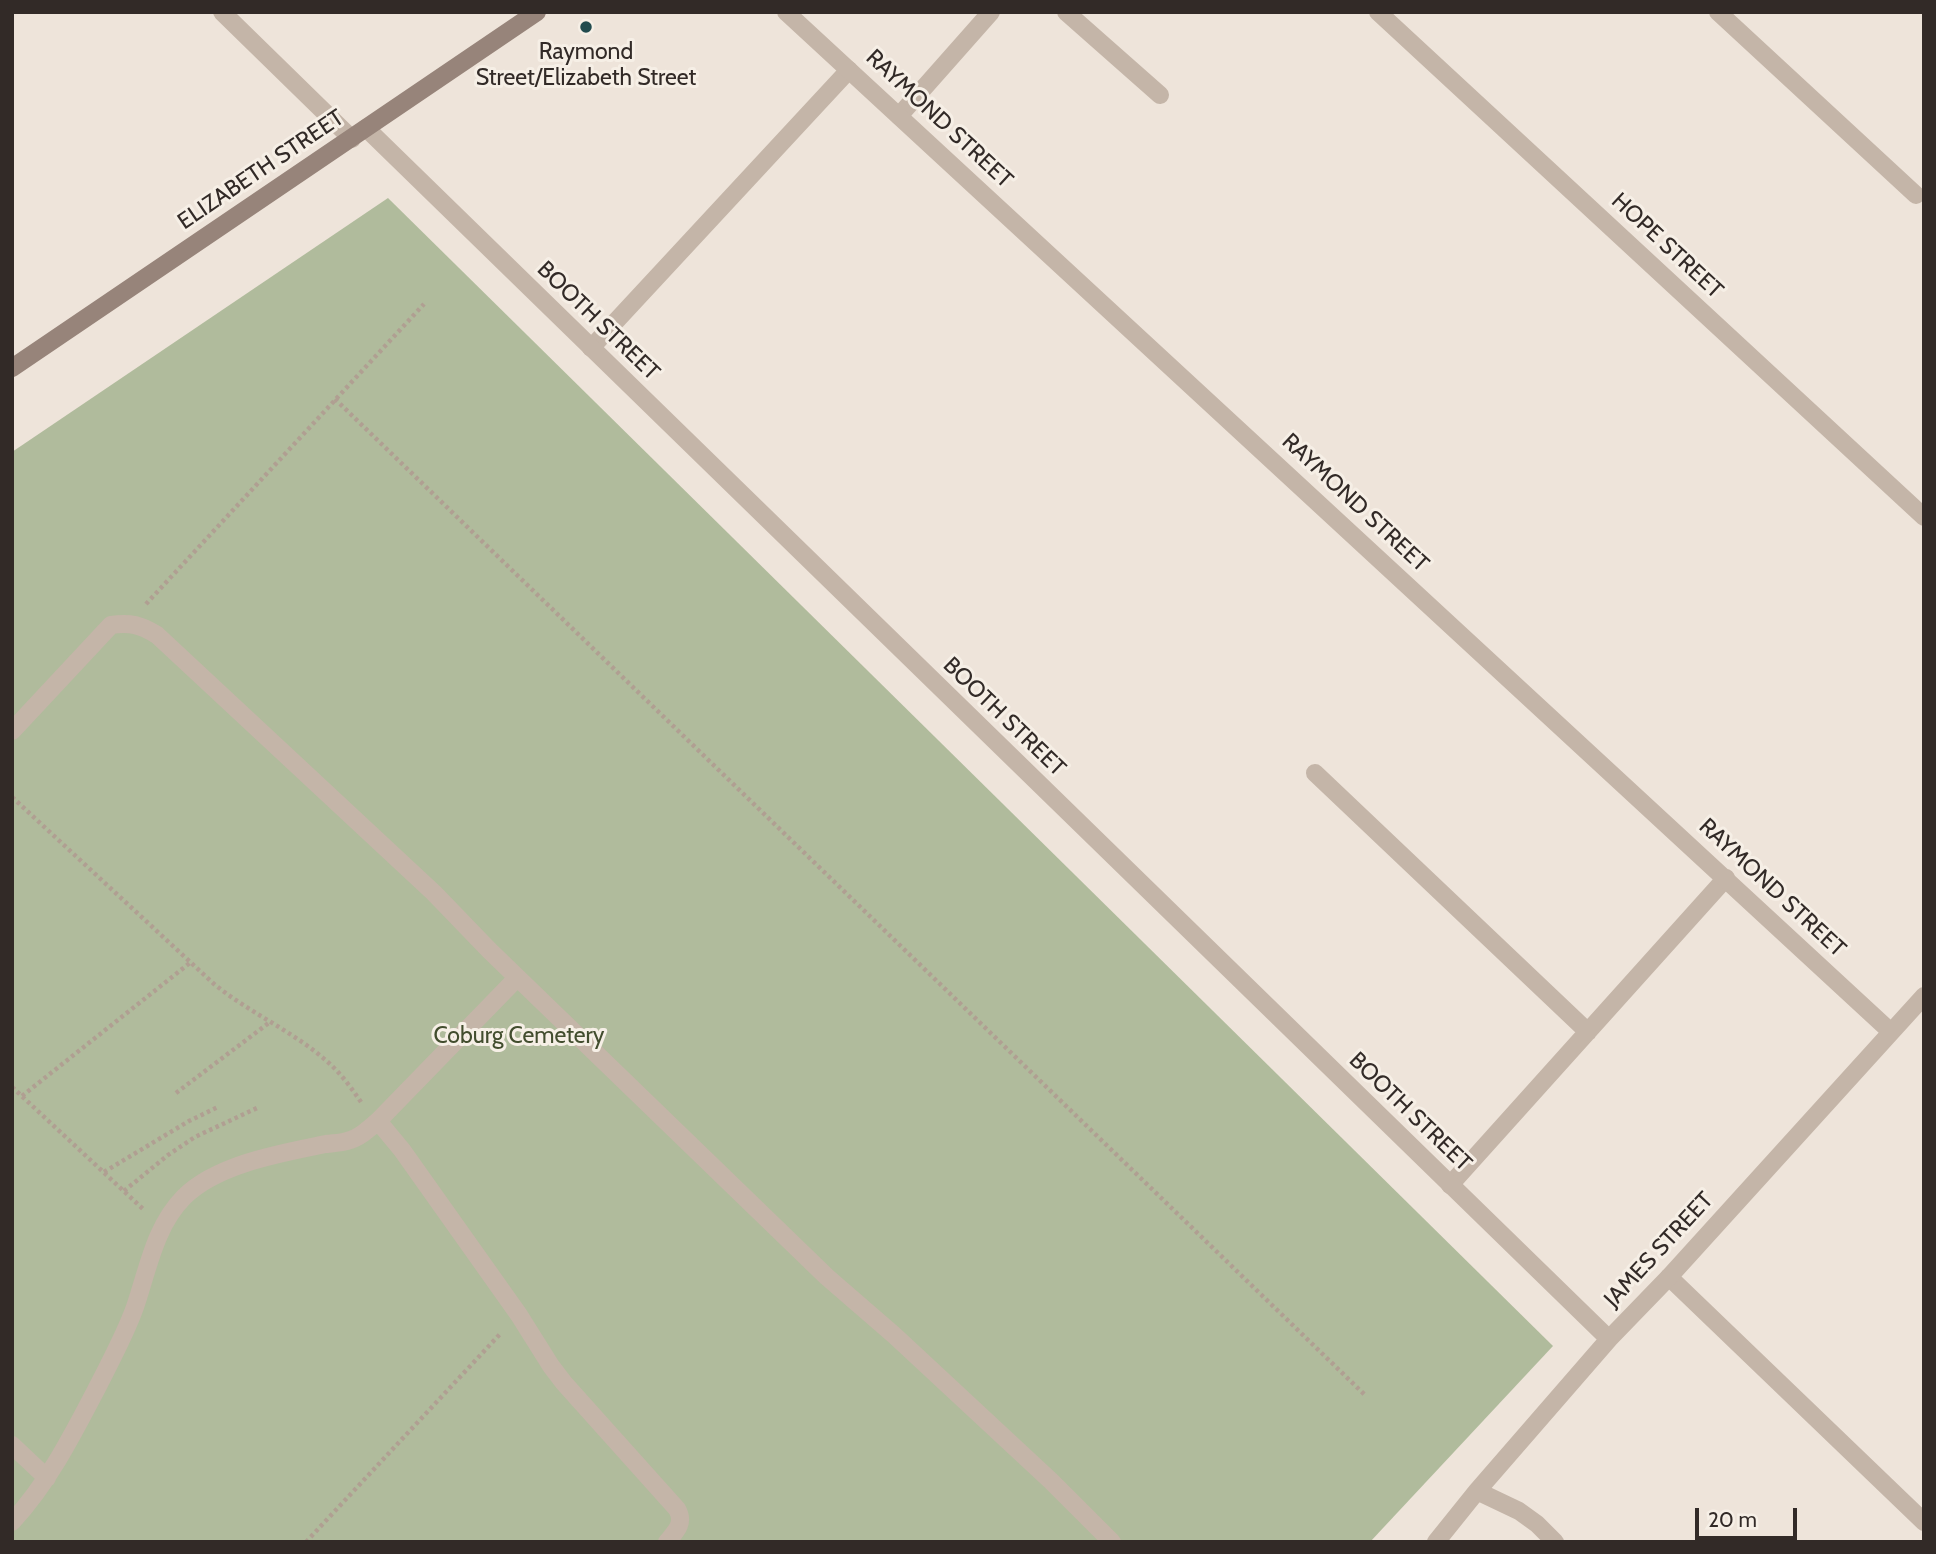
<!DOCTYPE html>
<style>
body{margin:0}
#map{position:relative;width:1936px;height:1554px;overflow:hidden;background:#eee4da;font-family:Cabin,sans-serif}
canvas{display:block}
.frame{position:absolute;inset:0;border:14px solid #322a27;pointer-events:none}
.scale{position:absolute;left:1695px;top:1508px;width:102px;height:32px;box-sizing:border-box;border:4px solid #322a27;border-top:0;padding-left:9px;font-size:21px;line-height:24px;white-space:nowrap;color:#322a27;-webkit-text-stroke:5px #f6efe6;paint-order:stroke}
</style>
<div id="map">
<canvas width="1936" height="1554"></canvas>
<div class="frame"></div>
<div class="scale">20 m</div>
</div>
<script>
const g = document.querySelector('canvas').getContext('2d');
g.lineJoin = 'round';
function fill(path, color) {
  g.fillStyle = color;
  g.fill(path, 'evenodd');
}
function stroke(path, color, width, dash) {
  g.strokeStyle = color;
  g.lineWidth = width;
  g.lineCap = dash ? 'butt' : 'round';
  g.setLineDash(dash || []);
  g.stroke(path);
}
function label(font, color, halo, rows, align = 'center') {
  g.font = font + ' Cabin,sans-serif';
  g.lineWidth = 6;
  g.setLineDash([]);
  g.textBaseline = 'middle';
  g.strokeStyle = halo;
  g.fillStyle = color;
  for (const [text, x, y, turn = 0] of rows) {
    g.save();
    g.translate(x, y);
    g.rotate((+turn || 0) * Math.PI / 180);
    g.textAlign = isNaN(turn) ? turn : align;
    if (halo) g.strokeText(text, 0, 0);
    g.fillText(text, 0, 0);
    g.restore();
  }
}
const green = new Path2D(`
 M 388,198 L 1553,1346 L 1370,1542 L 12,1542 L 12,452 Z`);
const path = new Path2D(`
 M 335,399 L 1366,1396
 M 146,604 L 424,304
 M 12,797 L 214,984 C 251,1014 295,1032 330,1064 C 342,1075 352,1089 361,1102
 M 12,1087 L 143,1209
 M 176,1093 L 270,1022
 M 22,1096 L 191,962
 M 104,1172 L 189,1121 L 218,1107
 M 124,1191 L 168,1155 L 195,1137 L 257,1108
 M 306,1542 L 501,1333`);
const lane = new Path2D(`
 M 1066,12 L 1160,95
 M 1718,12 L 1916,195
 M 899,116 L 991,12
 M 591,348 L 849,70
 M 12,731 L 111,625 C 130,622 141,625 157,635 L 434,893 L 489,950 L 827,1277 L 894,1335 L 1051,1481 L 1112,1542
 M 1315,773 L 1588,1032
 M 378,1121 L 402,1150 L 519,1315 L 551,1366 L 564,1383 L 677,1509 C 685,1523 676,1531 667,1542
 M 1450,1185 L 1726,878
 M 1669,1277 L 1924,1522
 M 12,1445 L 47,1478
 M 12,1522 C 48,1483 72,1436 97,1388 C 110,1362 125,1335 135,1307 C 148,1269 155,1226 184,1197 C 217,1164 282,1153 326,1144 C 333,1143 341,1143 347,1141 C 359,1138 369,1129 378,1121 L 517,978`);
const street = new Path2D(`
 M 222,12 L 352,139
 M 786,12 L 1891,1032
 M 1378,12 L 1924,517
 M 366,128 L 1609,1339
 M 1477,1491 L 1519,1511 L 1537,1524 L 1555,1542
 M 1436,1542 L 1477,1491 L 1609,1339 L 1669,1277 L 1924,996`);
const secondary = new Path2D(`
 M 12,368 L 537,12`);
const markers = [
 [586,27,7,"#224b4e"]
];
const poiNames = [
 ["Raymond",586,52],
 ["Street/Elizabeth Street",586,78]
];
const streetNames = [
 ["RAYMOND STREET",939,119,43],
 ["ELIZABETH STREET",261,170,-34],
 ["HOPE STREET",1667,246,43],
 ["BOOTH STREET",598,321,44],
 ["RAYMOND STREET",1355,503,43],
 ["BOOTH STREET",1004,717,44],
 ["RAYMOND STREET",1772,888,43],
 ["BOOTH STREET",1410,1112,44],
 ["JAMES STREET",1659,1250,-47]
];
const parkNames = [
 ["Coburg Cemetery",519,1036]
];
fill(green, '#b0bb9c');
stroke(path, '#b09f92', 4.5, [3.5, 3.5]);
stroke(lane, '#c4b5a8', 18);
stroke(street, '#c4b5a8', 18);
stroke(secondary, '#97847a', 18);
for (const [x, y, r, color] of markers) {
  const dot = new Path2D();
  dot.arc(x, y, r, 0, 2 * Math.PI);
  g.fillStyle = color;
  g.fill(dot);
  stroke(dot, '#f6efe6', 2.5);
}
label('23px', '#322a27', '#f6efe6', poiNames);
label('23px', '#322a27', '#f6efe6', streetNames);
label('23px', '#424d2e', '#f6efe6', parkNames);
</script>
